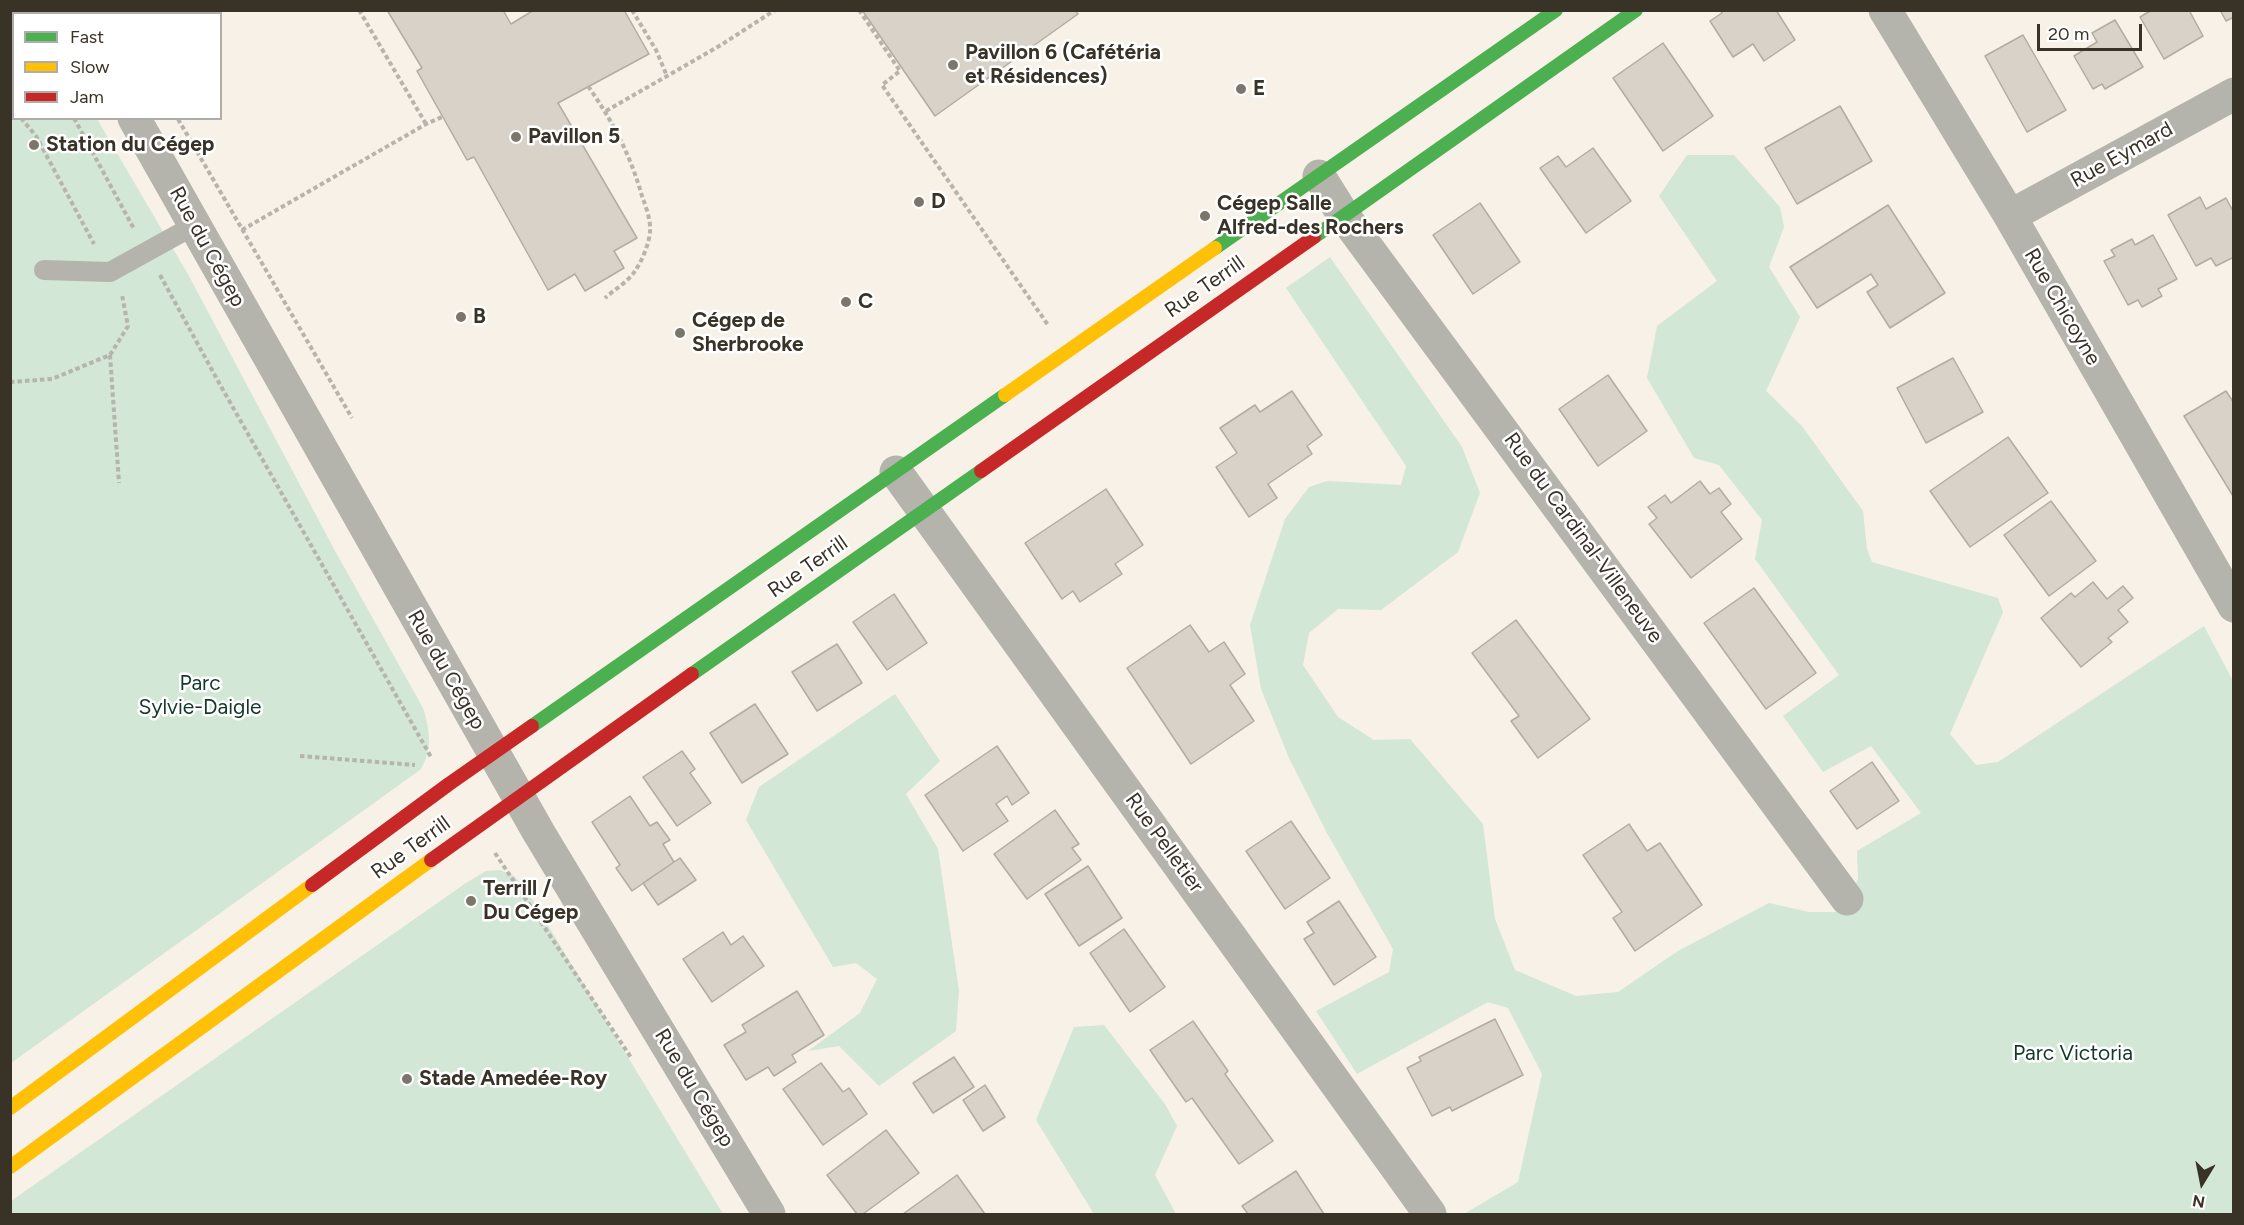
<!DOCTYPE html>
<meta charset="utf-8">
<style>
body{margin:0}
#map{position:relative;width:2244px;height:1225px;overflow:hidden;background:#f7f1e7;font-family:Figtree,sans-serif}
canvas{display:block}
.frame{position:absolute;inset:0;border:12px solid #393226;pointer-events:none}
.legend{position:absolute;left:12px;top:12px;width:210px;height:108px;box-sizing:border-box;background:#fff;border:2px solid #b0ada8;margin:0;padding:8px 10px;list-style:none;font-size:18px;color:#393226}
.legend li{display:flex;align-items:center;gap:12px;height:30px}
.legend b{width:30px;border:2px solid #b0ada8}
.north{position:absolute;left:2172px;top:1153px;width:60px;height:60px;-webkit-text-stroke:4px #fff;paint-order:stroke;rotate:190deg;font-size:16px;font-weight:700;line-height:24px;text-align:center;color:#393226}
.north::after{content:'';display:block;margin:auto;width:21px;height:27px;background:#393226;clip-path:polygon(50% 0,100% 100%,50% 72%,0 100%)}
.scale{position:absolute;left:2037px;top:24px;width:105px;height:27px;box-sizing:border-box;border:3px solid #393226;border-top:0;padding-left:8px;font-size:18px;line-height:21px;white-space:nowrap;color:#393226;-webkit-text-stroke:4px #fff;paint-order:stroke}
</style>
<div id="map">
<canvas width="2244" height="1225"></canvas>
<div class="frame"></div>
<ul class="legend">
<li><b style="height:8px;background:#4caf50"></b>Fast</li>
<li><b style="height:8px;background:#ffc107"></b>Slow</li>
<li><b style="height:8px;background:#c62828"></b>Jam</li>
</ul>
<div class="north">N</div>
<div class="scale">20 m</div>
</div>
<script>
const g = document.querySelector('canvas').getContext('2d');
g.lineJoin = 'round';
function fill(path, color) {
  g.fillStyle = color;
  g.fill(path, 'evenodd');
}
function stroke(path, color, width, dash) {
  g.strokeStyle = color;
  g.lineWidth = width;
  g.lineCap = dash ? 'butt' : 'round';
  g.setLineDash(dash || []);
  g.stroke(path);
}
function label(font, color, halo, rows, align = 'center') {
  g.font = font + ' Figtree,sans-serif';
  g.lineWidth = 5;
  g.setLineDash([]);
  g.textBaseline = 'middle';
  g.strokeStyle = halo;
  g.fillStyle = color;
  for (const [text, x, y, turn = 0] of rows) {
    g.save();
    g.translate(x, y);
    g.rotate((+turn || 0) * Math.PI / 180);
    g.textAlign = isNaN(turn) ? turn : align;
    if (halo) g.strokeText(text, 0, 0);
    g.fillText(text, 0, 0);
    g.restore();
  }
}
const green = new Path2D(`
 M 35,10 L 37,13 L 14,14 L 14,118 L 97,119 L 189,276 L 334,549 L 423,708 C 430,730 433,751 420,770 L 11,1063 L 10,11 Z
 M 1687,155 L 1734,155 L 1780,207 L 1784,227 L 1769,267 L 1800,317 L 1766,391 L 1802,426 L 1863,511 L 1867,549 L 1872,562 L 1998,598 L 2003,612 L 1950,734 L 1976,765 L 1998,762 L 2204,626 L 2233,681 L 2233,1214 L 1464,1214 L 1518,1182 L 1542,1074 L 1508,1008 L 1488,1002 L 1357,1074 L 1316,1011 L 1389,972 L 1393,949 L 1327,833 L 1289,758 L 1261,689 L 1250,625 L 1285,519 L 1309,487 L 1327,481 L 1401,485 L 1406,466 L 1286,288 L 1330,257 L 1462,447 L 1480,493 L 1458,552 L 1381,610 L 1338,609 L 1309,633 L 1303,665 L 1338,717 L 1374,740 L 1410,739 L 1483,824 L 1495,919 L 1515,970 L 1576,996 L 1618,992 L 1678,951 L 1769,903 L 1809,912 L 1843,912 L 1858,879 L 1857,851 L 1921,813 L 1871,746 L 1823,772 L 1783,716 L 1839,675 L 1755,559 L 1762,520 L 1719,465 L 1694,458 L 1647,378 L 1657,326 L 1717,281 L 1659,196 Z
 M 895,694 L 940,761 L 906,794 L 938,849 L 959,991 L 956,1031 L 879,1086 L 839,1046 L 808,1051 L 860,1013 L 877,979 L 856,963 L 833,967 L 746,820 L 759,787 Z
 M 500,870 L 514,876 L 526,889 L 723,1214 L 11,1214 L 11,1201 L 466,883 L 486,871 Z
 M 1104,1025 L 1165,1104 L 1177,1126 L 1155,1175 L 1176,1214 L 1094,1214 L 1036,1120 L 1074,1027 Z`);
const building = new Path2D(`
 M 387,10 L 503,10 L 511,24 L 534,10 L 624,10 L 649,54 L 558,103 L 637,238 L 614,251 L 624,268 L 585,291 L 575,274 L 548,290 L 474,157 L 467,160 L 417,71 L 422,68 Z
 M 862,10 L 1075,10 L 1078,14 L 935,116 Z
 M 1720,10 L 1776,10 L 1795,40 L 1764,61 L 1753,44 L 1733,57 L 1710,21 L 1722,13 Z
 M 2152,10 L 2189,10 L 2203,36 L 2164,59 L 2140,17 Z
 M 2220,10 L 2234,10 L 2234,17 L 2226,21 Z
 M 2115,20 L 2143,67 L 2105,89 L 2102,84 L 2093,89 L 2074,56 L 2097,42 L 2092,33 Z
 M 2023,35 L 2066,110 L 2027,132 L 1985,56 Z
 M 1663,43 L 1713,116 L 1663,151 L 1613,78 Z
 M 1840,106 L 1872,161 L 1797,204 L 1765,148 Z
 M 1593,148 L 1631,201 L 1586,233 L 1540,168 L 1558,156 L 1566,167 Z
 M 2200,197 L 2206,209 L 2226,198 L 2234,213 L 2234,257 L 2216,266 L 2211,258 L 2196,266 L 2168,215 Z
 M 1480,203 L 1520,262 L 1473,294 L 1433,235 Z
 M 1888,205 L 1945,293 L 1890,328 L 1867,292 L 1878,285 L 1871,274 L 1817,308 L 1790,267 Z
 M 2153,235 L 2177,279 L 2158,289 L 2162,296 L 2142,307 L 2138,300 L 2128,305 L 2104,261 L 2115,256 L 2111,250 L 2132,239 L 2135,245 Z
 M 1953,358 L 1983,412 L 1926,443 L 1897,388 Z
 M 1608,375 L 1647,431 L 1598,466 L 1559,409 Z
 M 1292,391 L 1322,435 L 1307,446 L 1312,454 L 1268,484 L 1277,498 L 1249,517 L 1216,467 L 1237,453 L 1220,428 L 1255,405 L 1260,412 Z
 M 2226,391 L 2234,403 L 2233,496 L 2184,416 Z
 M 2008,437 L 2048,493 L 1970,547 L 1930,491 Z
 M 1700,481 L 1710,494 L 1719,488 L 1731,504 L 1721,512 L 1742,539 L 1691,578 L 1649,524 L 1657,518 L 1648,507 L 1665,495 L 1671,503 Z
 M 1106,489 L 1143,545 L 1115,564 L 1122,574 L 1080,602 L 1073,591 L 1062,599 L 1025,543 Z
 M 2051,501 L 2096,561 L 2049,596 L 2004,535 Z
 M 2093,582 L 2107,599 L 2123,586 L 2133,598 L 2118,610 L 2128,622 L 2108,638 L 2112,642 L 2081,667 L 2041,618 L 2071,593 L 2075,597 Z
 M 1754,588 L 1816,673 L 1766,709 L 1704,623 Z
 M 894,594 L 927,643 L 887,670 L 853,622 Z
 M 1516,620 L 1590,719 L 1538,758 L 1511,721 L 1519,716 L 1472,653 Z
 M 1190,625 L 1209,652 L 1224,642 L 1245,674 L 1230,685 L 1254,721 L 1191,764 L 1127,668 Z
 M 837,644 L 862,683 L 817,711 L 792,672 Z
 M 755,704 L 788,754 L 742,783 L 710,733 Z
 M 997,746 L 1029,793 L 1012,805 L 1007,796 L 996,804 L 1008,821 L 963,851 L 925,795 Z
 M 682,751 L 695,769 L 690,773 L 711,803 L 677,826 L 643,777 Z
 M 1872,762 L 1899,801 L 1857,829 L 1830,791 Z
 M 630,796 L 650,826 L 657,822 L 670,840 L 663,844 L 674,862 L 632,891 L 616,868 L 620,865 L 592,822 Z
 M 1055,810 L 1079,844 L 1072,848 L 1081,860 L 1027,899 L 994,854 Z
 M 1291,821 L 1330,878 L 1285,909 L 1246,851 Z
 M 1629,824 L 1647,851 L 1660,843 L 1702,905 L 1635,951 L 1613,918 L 1622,912 L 1583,855 Z
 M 680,858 L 696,880 L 658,905 L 643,883 Z
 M 1088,866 L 1122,918 L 1079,946 L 1045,894 Z
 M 1339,901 L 1376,957 L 1334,985 L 1304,939 L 1314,933 L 1307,922 Z
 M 1124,929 L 1165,987 L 1130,1012 L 1090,953 Z
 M 723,932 L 731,945 L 743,936 L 764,966 L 712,1002 L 683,959 Z
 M 797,991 L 824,1035 L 792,1055 L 796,1062 L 774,1076 L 768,1067 L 746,1080 L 724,1045 L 746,1032 L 742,1025 Z
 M 1495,1019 L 1523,1075 L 1452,1111 L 1450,1107 L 1432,1116 L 1407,1068 L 1421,1061 L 1419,1057 Z
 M 1193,1021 L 1228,1071 L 1225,1074 L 1273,1141 L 1239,1164 L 1192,1098 L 1186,1102 L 1150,1050 Z
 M 954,1057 L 974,1087 L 933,1113 L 913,1083 Z
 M 821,1063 L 843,1092 L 849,1088 L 867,1114 L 823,1145 L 783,1089 Z
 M 985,1085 L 1005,1117 L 983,1131 L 963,1100 Z
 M 886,1130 L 919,1173 L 863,1214 L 857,1214 L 827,1175 Z
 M 1296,1171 L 1324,1214 L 1248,1214 L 1242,1206 Z
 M 957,1175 L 985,1214 L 903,1214 L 935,1191 Z`);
const path = new Path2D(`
 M 15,10 L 17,14
 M 114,10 L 116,14
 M 359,10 L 426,124
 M 632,10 L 656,50 L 667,76
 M 859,10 L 900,71 L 882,85 L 1048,325
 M 10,46 L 14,43
 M 588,86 C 613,122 630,154 642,196 C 646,207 651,220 650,232 C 649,244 642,261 635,271 C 629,281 614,290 605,298
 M 10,106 L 14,110
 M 606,111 L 721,45 L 775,10
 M 21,118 L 36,136 L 94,244
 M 74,118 L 134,229
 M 178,119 L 352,418
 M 242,230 L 426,124 L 442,117
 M 160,275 L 218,381 L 431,757
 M 110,355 L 119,483
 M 10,382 L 52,379 L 110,355 L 128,326 L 122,295
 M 300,756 L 415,765
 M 495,853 L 632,1059`);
const lane = new Path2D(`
 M 44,270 L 110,272 L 195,225`);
const street = new Path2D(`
 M 72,10 L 74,14
 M 1885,10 L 2010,216 L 2234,606
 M 134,118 L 539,833 L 769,1214
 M 1319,176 L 1344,216 L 1847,899
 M 2010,216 L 2234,94
 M 896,472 L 1430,1214`);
const fast = new Path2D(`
 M 1314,237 L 1636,10
 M 1215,248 L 1556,10
 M 692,674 L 981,471
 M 532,726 L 1005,395`);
const slow = new Path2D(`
 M 1005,395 L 1215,248
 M 10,1108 L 312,885
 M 10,1167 L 431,860`);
const jam = new Path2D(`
 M 981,471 L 1314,237
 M 431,860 L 692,674
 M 312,885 L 449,784 L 532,726`);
const markers = [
 [953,65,6,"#7c756a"],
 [1241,89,6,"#7c756a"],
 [516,137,6,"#7c756a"],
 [34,145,6,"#7c756a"],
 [919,202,6,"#7c756a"],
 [1205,216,6,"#7c756a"],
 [846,302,6,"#7c756a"],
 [461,317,6,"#7c756a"],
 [680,333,6,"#7c756a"],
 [471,901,6,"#7c756a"],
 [407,1079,6,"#7c756a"]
];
const poiNames = [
 ["Pavillon 6 (Cafétéria",965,53],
 ["et Résidences)",965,77],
 ["E",1253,89],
 ["Pavillon 5",528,137],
 ["Station du Cégep",46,145],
 ["D",931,202],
 ["Cégep Salle",1217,204],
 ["Alfred-des Rochers",1217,228],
 ["C",858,302],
 ["B",473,317],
 ["Cégep de",692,321],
 ["Sherbrooke",692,345],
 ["Terrill /",483,889],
 ["Du Cégep",483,913],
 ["Stade Amedée-Roy",419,1079]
];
const streetNames = [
 ["Rue Eymard",2122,155,-29],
 ["Rue du Cégep",207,247,61],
 ["Rue Terrill",1205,287,-35],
 ["Rue Chicoyne",2062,307,60],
 ["Rue du Cardinal-Villeneuve",1583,538,54],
 ["Rue Terrill",808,567,-35],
 ["Rue du Cégep",446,670,60],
 ["Rue Pelletier",1164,843,54],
 ["Rue Terrill",411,848,-36],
 ["Rue du Cégep",694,1088,59]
];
const parkNames = [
 ["Parc",200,684],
 ["Sylvie-Daigle",200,708],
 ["Parc Victoria",2073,1054]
];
fill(green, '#d2e7d5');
fill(building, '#d8d2c8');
stroke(building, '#b2aca3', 1.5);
stroke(path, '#b6b4ac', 4, [4.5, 3]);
stroke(lane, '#b4b3ac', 20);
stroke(street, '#b4b3ac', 33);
stroke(fast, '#4caf50', 14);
stroke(slow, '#ffc107', 14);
stroke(jam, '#c62828', 14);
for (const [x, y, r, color] of markers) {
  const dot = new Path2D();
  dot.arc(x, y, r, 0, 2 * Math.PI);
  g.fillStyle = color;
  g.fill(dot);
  stroke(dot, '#fff', 2);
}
label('bold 21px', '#393226', '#fff', poiNames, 'left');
label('21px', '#393226', '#fff', streetNames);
label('21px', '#113926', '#fff', parkNames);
</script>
